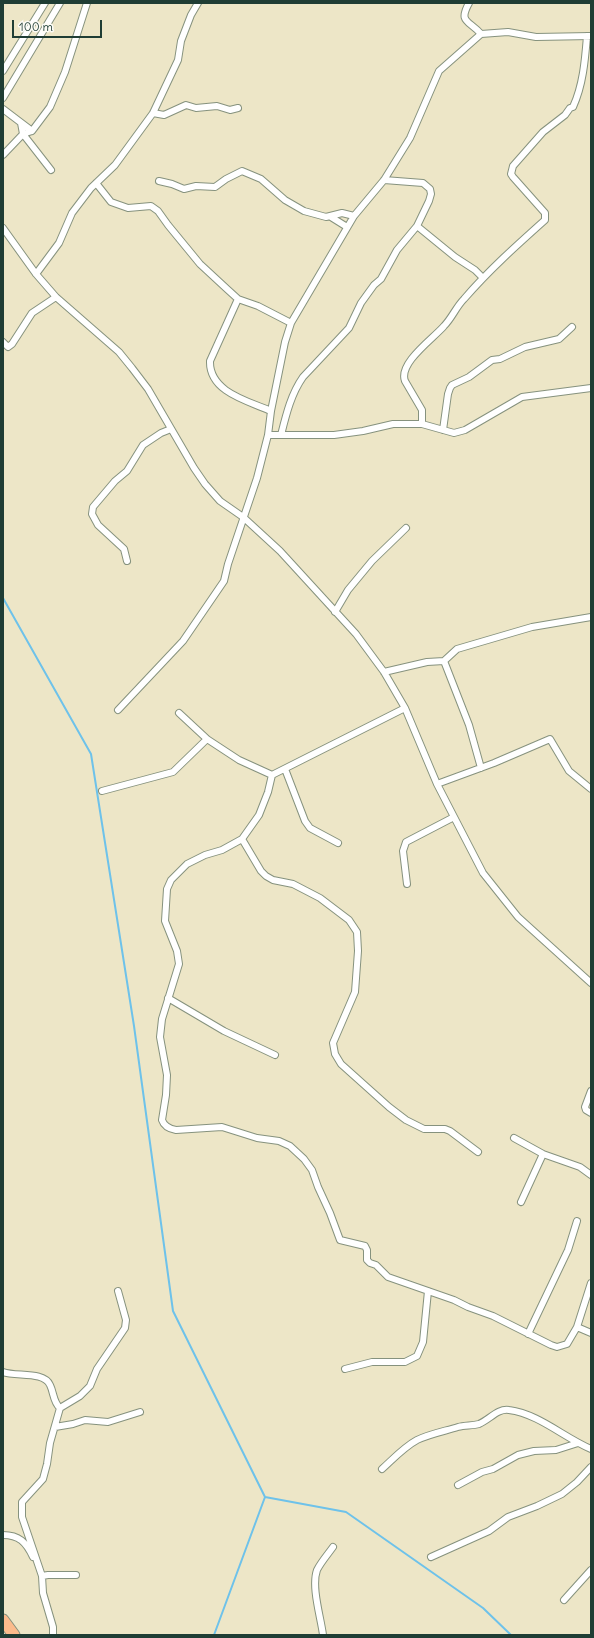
<!DOCTYPE html>
<style>
body{margin:0}
#map{position:relative;width:594px;height:1638px;overflow:hidden;background:#ede6c7;font-family:Delius,sans-serif}
canvas{display:block}
.frame{position:absolute;inset:0;border:4px solid #1f3d34;pointer-events:none}
.scale{position:absolute;left:12px;top:20px;width:90px;height:18px;box-sizing:border-box;border:2px solid #1f3d34;border-top:0;padding-left:5px;font-size:12px;line-height:14px;white-space:nowrap;color:#1f3d34;-webkit-text-stroke:3px #fdfcf7;paint-order:stroke}
</style>
<div id="map">
<canvas width="594" height="1638"></canvas>
<div class="frame"></div>
<div class="scale">100 m</div>
</div>
<script>
const g = document.querySelector('canvas').getContext('2d');
g.lineJoin = 'round';
function stroke(path, color, width, dash) {
  g.strokeStyle = color;
  g.lineWidth = width;
  g.lineCap = dash ? 'butt' : 'round';
  g.setLineDash(dash || []);
  g.stroke(path);
}
const stream = new Path2D(`
 M 3,598 L 91,754 L 134,1026 L 173,1311 L 265,1497 L 214,1635
 M 265,1497 L 346,1512 L 483,1608 L 511,1635`);
const street = new Path2D(`
 M 469,3 C 458,23 469,20 481,34
 M 3,71 L 45,3
 M 3,98 L 60,3
 M 3,109 L 32,131
 M 153,113 L 164,115 L 186,105 L 196,108 L 217,106 L 230,110 L 238,108
 M 21,123 L 23,134 L 51,170
 M 3,155 L 23,134 L 32,131 L 50,107 L 65,72 L 87,3
 M 159,181 L 172,184 L 184,189 L 196,186 L 215,187 L 226,179 L 242,171 L 261,179 L 285,200 L 304,211 L 326,217 L 342,213 L 354,216
 M 96,183 L 111,202 L 128,208 L 151,206 L 158,211 L 168,225 L 200,264 L 227,289 L 238,299 L 258,306 L 291,323
 M 331,217 L 347,227
 M 417,226 L 455,257 L 475,270 L 483,278
 M 3,228 L 36,274 L 56,297 L 119,352 L 132,368 L 148,389 L 194,468 L 205,484 L 220,501 L 243,517 L 280,551 L 356,634 L 384,672 L 405,708 L 437,784 L 483,873 L 518,917 L 591,983
 M 36,274 L 59,243 L 72,213 L 91,188 L 115,165 L 153,113 L 178,60 L 181,41 L 191,15 L 198,3
 M 238,299 L 210,361 C 209,392 248,401 271,411
 M 3,342 L 8,347 L 12,344 L 32,313 L 56,297
 M 422,424 L 422,410 L 405,381 C 398,363 434,338 444,326 C 452,318 456,307 464,299 C 489,270 517,245 545,220 L 545,213 L 513,177 L 511,174 L 513,166 L 543,132 L 565,115 L 570,108 L 573,107 C 583,85 585,61 587,36
 M 443,430 L 448,394 L 450,388 L 452,385 L 469,377 L 492,360 L 500,359 L 525,347 L 559,339 L 572,327
 M 268,435 L 334,435 L 363,431 L 393,424 L 422,424 L 454,433 L 465,430 L 522,397 L 591,388
 M 281,435 C 286,415 291,394 303,377 L 349,328 L 361,303 L 374,285 L 381,279 L 397,250 L 417,226 L 429,201 L 431,194 L 430,189 L 423,183 L 384,180
 M 127,561 L 124,549 L 98,525 L 92,514 L 93,507 L 115,481 L 127,471 L 143,445 L 161,433 L 171,429
 M 335,612 L 348,590 L 372,561 L 406,528
 M 444,661 L 469,725 L 481,768
 M 384,672 L 427,662 L 444,661 L 457,649 L 532,627 L 591,617
 M 118,710 L 183,641 L 224,581 L 228,564 L 257,478 L 268,435 L 271,411 L 285,342 L 291,323 L 354,216 L 384,180 L 410,138 L 439,71 L 481,34 L 508,32 L 536,37 L 591,36
 M 179,713 L 207,739 L 239,760 L 272,775 L 405,708
 M 285,769 L 305,821 L 310,828 L 338,843
 M 272,775 L 268,792 L 259,815 L 242,839 L 222,850 L 205,855 L 187,864 L 171,880 L 167,889 L 165,921 L 177,951 L 179,964 L 162,1019 L 160,1037 L 167,1075 L 166,1095 L 162,1120 C 164,1126 170,1129 176,1130 L 222,1127 L 257,1138 L 279,1141 L 290,1146 L 304,1159 L 312,1170 L 318,1187 L 330,1213 L 340,1240 L 365,1246 L 367,1250 L 367,1260 L 370,1263 L 376,1265 L 388,1277 L 454,1300 L 468,1307 L 493,1316 L 551,1345 L 557,1347 L 567,1344 L 577,1327 L 591,1283
 M 437,784 L 494,763 L 550,739 L 569,771 L 591,789
 M 102,791 L 173,772 L 207,739
 M 242,839 L 261,871 L 266,876 L 273,880 L 293,884 L 320,898 L 349,920 L 357,932 L 358,951 L 355,992 L 333,1043 L 335,1054 L 341,1064 L 389,1107 L 406,1120 L 424,1129 L 445,1129 L 450,1131 L 478,1152
 M 407,884 L 403,851 L 406,842 L 454,817
 M 168,998 L 224,1031 L 275,1055
 M 591,1091 L 585,1107 L 586,1110 L 591,1113
 M 514,1138 L 543,1154 L 580,1167 L 591,1175
 M 521,1202 L 543,1154
 M 577,1327 L 591,1333
 M 528,1334 L 568,1250 L 577,1221
 M 345,1369 L 372,1362 L 405,1362 L 417,1356 L 423,1342 L 428,1291
 M 3,1372 C 16,1377 44,1371 50,1385 C 54,1393 53,1402 60,1408
 M 55,1427 L 73,1424 L 85,1420 L 108,1422 L 140,1412
 M 382,1469 C 393,1459 404,1447 417,1440 C 429,1434 445,1431 458,1427 C 465,1425 472,1426 479,1424 C 489,1420 498,1408 509,1410 C 539,1414 563,1437 591,1449
 M 458,1485 L 482,1472 L 493,1469 L 518,1455 L 534,1451 L 556,1450 L 578,1443
 M 3,1535 C 19,1535 26,1542 33,1557
 M 431,1557 L 489,1531 L 508,1517 L 537,1506 L 562,1494 L 577,1482 L 591,1467
 M 42,1576 L 48,1575 L 76,1575
 M 564,1600 L 591,1570
 M 53,1635 L 53,1627 L 43,1593 L 42,1576 L 22,1517 L 22,1502 L 43,1479 L 47,1464 L 50,1443 L 60,1408 L 80,1396 L 90,1386 L 97,1369 L 125,1328 L 126,1320 L 118,1291
 M 323,1635 C 321,1618 311,1587 317,1570 C 321,1562 328,1554 333,1547`);
const highway = new Path2D(`
 M 3,1620 L 14,1635`);
stroke(stream, '#6ec2ea', 2);
stroke(street, '#86927e', 8);
stroke(highway, '#86927e', 13);
stroke(street, '#fff', 6);
stroke(highway, '#fbbb8c', 11);
</script>
